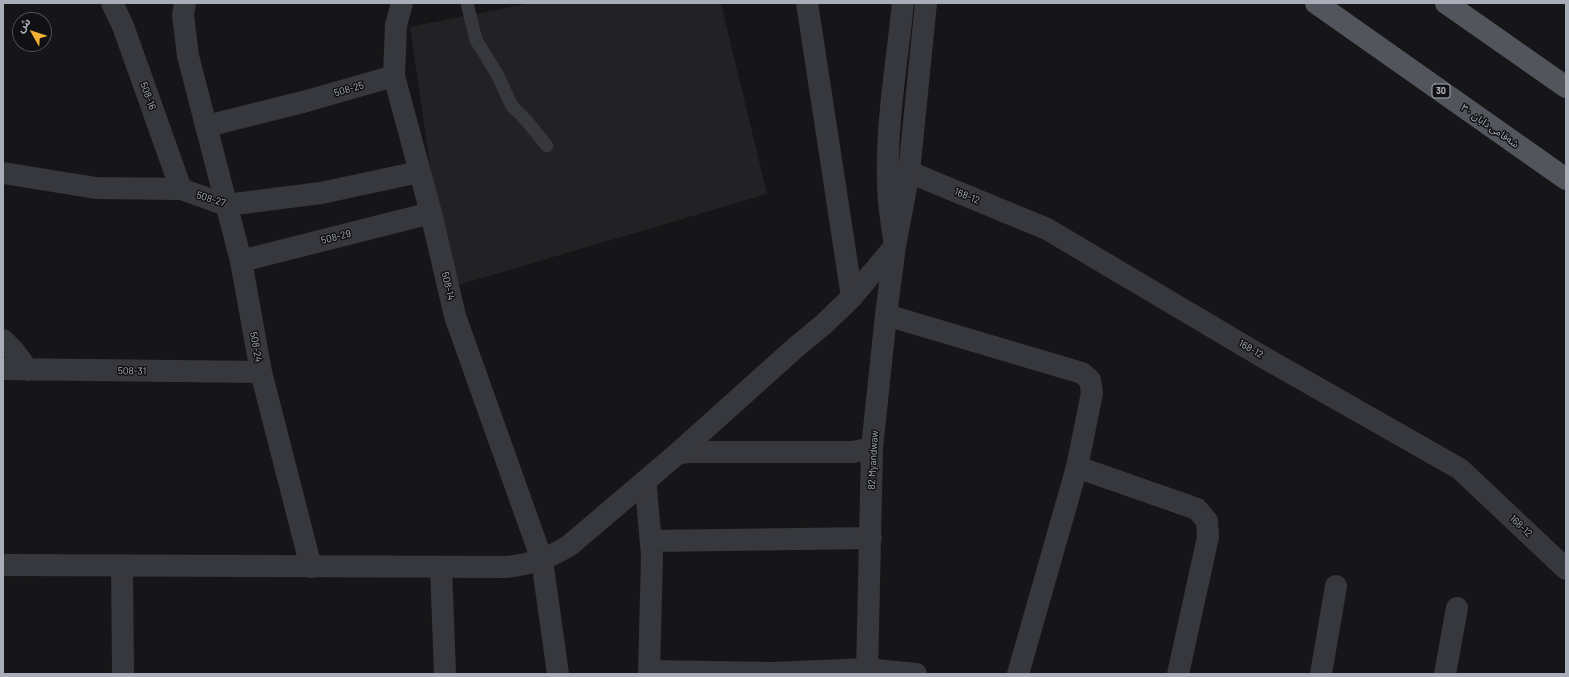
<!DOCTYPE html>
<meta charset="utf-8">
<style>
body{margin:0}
#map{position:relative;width:1569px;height:677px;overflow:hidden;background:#161618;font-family:Barlow,"Noto Sans Arabic",sans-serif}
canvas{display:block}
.frame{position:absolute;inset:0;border:4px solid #a8adb8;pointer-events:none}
.north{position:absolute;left:12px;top:12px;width:40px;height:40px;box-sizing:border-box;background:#111113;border:1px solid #4d4f55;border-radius:50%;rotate:309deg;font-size:11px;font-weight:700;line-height:16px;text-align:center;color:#a8adb8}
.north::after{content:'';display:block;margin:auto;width:14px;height:18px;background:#f2b134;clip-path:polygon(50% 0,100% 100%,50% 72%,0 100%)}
</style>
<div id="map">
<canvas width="1569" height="677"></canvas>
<div class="frame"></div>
<div class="north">ش</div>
</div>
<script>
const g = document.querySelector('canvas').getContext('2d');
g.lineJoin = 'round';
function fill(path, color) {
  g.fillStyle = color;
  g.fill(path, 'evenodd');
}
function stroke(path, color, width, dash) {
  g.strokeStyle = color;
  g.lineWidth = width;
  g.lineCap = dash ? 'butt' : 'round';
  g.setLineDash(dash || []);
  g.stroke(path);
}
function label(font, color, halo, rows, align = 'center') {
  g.font = font + ' Barlow,"Noto Sans Arabic",sans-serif';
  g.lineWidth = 3;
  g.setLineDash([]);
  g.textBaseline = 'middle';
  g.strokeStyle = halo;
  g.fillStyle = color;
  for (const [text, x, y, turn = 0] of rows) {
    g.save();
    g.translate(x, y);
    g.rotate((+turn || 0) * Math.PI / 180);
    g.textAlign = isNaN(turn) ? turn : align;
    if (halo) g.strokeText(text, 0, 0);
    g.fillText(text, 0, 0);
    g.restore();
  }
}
const built = new Path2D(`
 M 531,3 L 721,3 L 767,194 L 448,288 L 410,27 Z`);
const service = new Path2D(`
 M 467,3 L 476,40 L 497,74 L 512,106 L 526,120 L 547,146`);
const minor = new Path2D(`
 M 112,3 L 123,26 L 181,189
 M 185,3 L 183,15 L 188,56 L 241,261 L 261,372 L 311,567
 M 402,3 L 396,25 L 394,76 L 431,213 L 455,316 L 542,560 L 558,674
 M 807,3 L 852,297
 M 207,126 L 303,102 L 394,76
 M 909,172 L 1047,229 L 1263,357 L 1460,469 L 1566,569
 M 3,173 L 96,188 L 181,189 L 226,205 L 321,193 L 419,172
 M 241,261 L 431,213
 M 886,315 L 1082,373 L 1090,380 L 1092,393 L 1077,467 L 1018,674
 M 3,340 L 14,351 L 28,370
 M 3,369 L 261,372
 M 677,454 L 688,452 L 853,452 L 872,448
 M 1077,467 L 1197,509 L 1207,521 L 1208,537 L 1178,674
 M 647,480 L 646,488 L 652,555 L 649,674
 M 651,541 L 871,538
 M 122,566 L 123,674
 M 441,567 L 445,674
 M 649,671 L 774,673 L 867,669 L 916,674
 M 1321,674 L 1336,586
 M 1445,674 L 1457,608`);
const tertiary = new Path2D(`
 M 3,565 L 506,567 C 531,564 548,559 570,545 L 677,454 L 795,348 L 824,324 L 852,297 L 895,246 C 892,225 888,204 888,183 C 886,124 897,62 903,3
 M 867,674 L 872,448 L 886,315 L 895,246 L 909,172 L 926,3`);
const primary = new Path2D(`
 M 1316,3 L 1566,179
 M 1446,3 L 1566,87`);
const shields = [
 [1441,91,18]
];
const shieldNames = [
 ["30",1441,91]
];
const streetNames = [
 ["508-25",349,89,-16],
 ["508-16",148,96,70],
 ["شەقامی دابان ٣٠",1490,126,35],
 ["168-12",967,196,22],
 ["508-27",211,199,17],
 ["508-29",336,237,-14],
 ["508-14",448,286,77],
 ["508-24",256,347,80],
 ["168-12",1251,349,30],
 ["508-31",132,371,1],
 ["82 Myandwaw",873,460,-87],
 ["168-12",1521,526,43]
];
fill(built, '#222225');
stroke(service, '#37383d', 13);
stroke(minor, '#37383d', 22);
stroke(tertiary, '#37383d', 22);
stroke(primary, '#53555c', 22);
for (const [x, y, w] of shields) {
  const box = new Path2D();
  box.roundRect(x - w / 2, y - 7, w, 14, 3);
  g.fillStyle = '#111113';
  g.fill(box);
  stroke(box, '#a8adb8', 1);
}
label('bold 9px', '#a8adb8', null, shieldNames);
label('10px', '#a8adb8', '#111113', streetNames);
</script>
